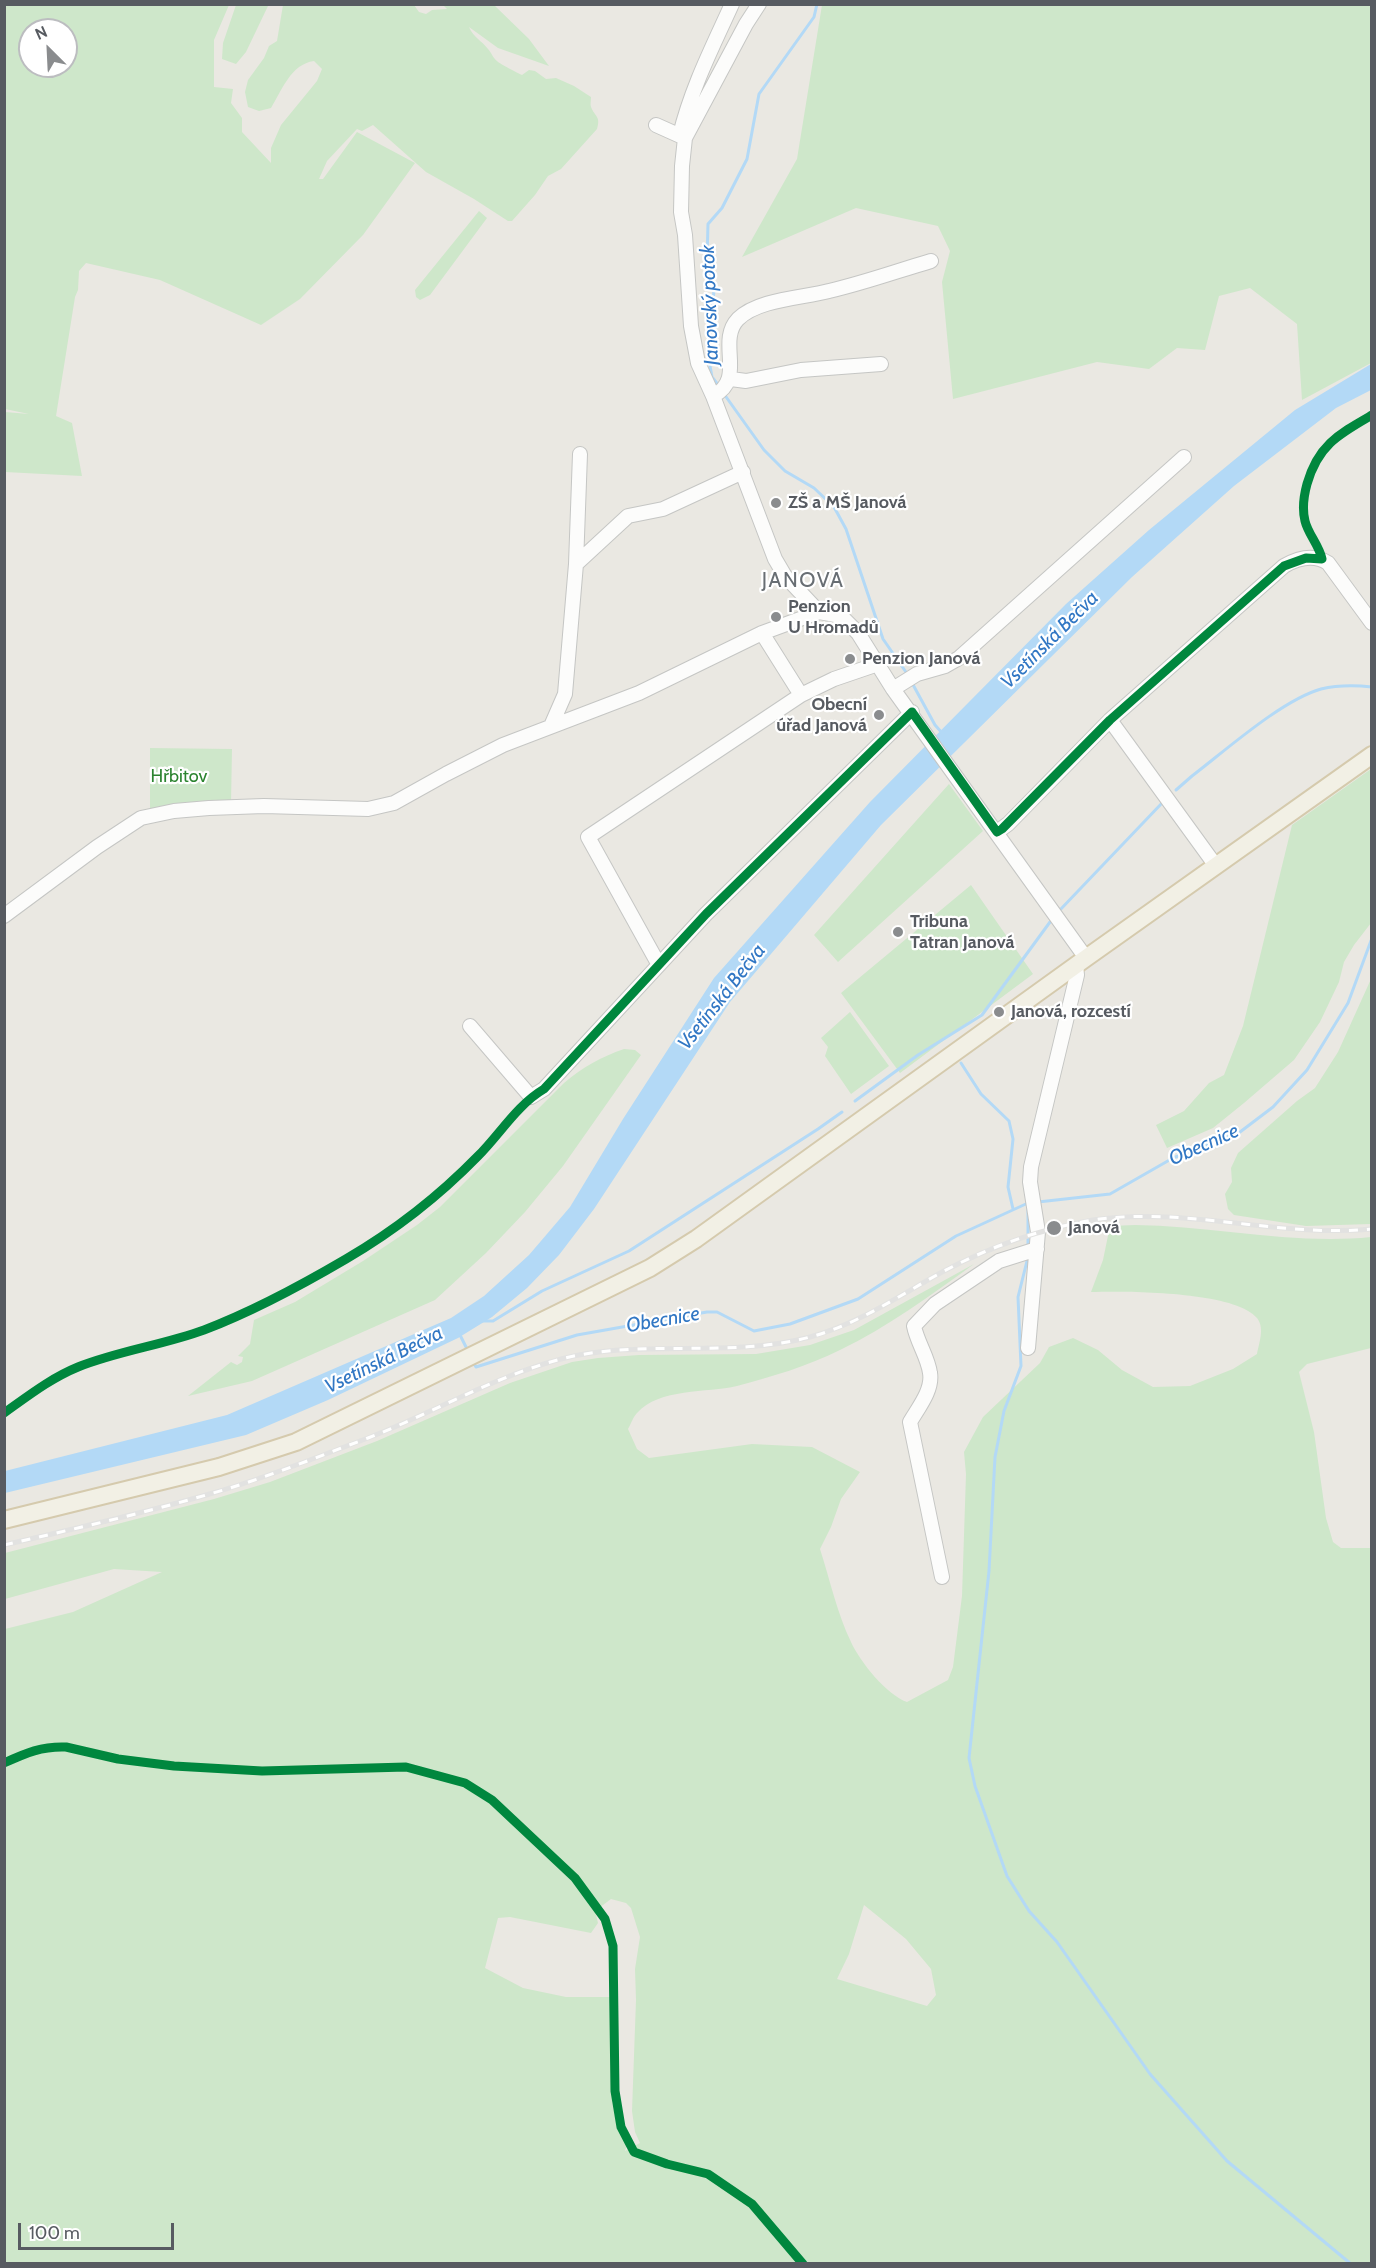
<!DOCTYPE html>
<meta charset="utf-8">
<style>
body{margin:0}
#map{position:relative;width:1376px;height:2268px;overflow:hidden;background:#eae8e2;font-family:Cabin,sans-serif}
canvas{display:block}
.frame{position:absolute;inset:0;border:6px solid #575b61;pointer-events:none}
.north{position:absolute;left:18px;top:18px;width:60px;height:60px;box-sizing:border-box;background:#fff;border:2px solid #bcbdc0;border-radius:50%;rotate:336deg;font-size:16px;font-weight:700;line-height:24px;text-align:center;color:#575b61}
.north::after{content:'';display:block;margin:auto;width:21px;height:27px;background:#8a8c8e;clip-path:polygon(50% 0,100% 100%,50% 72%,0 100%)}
.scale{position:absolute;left:18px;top:2223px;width:156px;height:27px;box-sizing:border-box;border:3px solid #575b61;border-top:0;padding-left:8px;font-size:18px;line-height:21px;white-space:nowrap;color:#575b61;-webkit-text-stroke:4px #fff;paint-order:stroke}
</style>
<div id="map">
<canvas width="1376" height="2268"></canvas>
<div class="frame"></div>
<div class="north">N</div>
<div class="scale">100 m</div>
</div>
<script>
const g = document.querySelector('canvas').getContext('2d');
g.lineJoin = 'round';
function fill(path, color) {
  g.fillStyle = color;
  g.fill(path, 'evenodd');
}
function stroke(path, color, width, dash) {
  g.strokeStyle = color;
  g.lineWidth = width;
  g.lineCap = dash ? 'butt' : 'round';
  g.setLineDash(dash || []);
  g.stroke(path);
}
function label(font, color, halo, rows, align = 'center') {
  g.font = font + ' Cabin,sans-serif';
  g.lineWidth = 4.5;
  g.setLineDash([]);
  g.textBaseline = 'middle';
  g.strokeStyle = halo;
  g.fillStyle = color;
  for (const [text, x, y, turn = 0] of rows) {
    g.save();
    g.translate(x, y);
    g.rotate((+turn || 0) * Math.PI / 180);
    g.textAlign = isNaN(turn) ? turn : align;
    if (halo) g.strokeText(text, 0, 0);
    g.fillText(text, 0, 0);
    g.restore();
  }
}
const green = new Path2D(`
 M 5,4 L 229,5 L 214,40 L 214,87 L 233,89 L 231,103 L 242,118 L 242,132 L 271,163 L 271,148 L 281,125 L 317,81 L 322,69 L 314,61 C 291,64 282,90 271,108 L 259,111 L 248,107 L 245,92 L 248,80 L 264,58 L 269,46 L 277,41 L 283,5 L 414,5 L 419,12 L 426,14 L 432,10 L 447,9 L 443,5 L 494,5 L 529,39 L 549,66 L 498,48 L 469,27 C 473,37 482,41 488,49 C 491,52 493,58 497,61 C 500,64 518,73 522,75 L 529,70 L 535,71 L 546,79 L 556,78 L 574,86 L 591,97 C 591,101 590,104 591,107 C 595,117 601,116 597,129 L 561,169 L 548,176 L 535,195 L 512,221 L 508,221 L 474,199 L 426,172 L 373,125 L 362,131 L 357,129 L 327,161 L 319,179 L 323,179 L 357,132 L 415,163 L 363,235 L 300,299 L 261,325 L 160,280 L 86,263 L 79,271 L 78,290 L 75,297 L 56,416 L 72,423 L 82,476 L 5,472 L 5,412 L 29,414 L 5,409 ZM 30,30 L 66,30 L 66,66 L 30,66 Z
 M 236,5 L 268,5 L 268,6 L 246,52 L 236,64 L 222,59 L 223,43 Z
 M 822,5 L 1371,5 L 1371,363 L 1302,400 L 1297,324 L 1250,288 L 1219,296 L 1205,350 L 1177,348 L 1149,369 L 1097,362 L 953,399 L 942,282 L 950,251 L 938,226 L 856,208 L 742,257 L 797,159 Z
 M 479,211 L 487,218 L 430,295 L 420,300 L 416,297 L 415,290 Z
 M 150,748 L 232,749 L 231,803 L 192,804 L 150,809 Z
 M 1371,769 L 1371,923 L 1354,945 L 1344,962 L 1339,982 L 1320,1022 L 1294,1060 L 1244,1103 L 1213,1128 L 1167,1148 L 1156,1125 L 1184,1111 L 1209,1083 L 1224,1075 L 1243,1026 L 1292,825 Z
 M 949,784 L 983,831 L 838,962 L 814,935 Z
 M 971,885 L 1033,974 L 900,1073 L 841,993 Z
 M 1371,979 L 1371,1224 L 1306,1226 L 1234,1215 L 1228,1209 L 1225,1194 L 1232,1182 L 1231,1168 L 1238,1153 L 1297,1101 L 1315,1088 L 1338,1052 Z
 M 850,1012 L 889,1066 L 851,1094 L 825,1056 L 828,1047 L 821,1038 Z
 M 624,1049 L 635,1050 L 641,1055 L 563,1166 L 525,1212 L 486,1253 L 435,1300 L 252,1381 L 188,1396 L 231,1362 L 237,1365 L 242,1362 L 243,1357 L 238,1356 L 250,1344 L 254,1320 L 295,1302 L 363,1261 L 417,1225 L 440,1207 L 564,1083 C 583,1067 601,1057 624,1049 Z
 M 1135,1225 C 1213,1226 1294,1245 1371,1237 L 1371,1348 L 1307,1364 L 1299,1372 L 1314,1432 L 1326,1518 L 1333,1542 L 1341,1548 L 1371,1548 L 1371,2263 L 5,2263 L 5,1629 L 73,1612 L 162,1572 L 114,1569 L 5,1599 L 5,1553 L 214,1499 L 270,1482 L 377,1441 L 510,1383 L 572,1362 L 598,1358 L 639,1355 L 756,1354 L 810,1345 L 854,1330 L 974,1264 C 931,1295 888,1327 840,1350 C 808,1366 771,1377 737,1386 C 707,1393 659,1388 637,1413 C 633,1417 631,1424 628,1429 L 637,1449 L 649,1458 L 752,1444 L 812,1447 L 860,1472 L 841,1499 L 831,1527 L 820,1549 C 830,1580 837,1613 851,1642 C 860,1662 887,1695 907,1702 L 948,1680 L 953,1667 L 962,1596 L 966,1474 L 964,1452 L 983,1417 L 1040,1363 L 1049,1347 L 1073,1338 L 1098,1350 L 1122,1370 L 1153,1387 L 1190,1386 L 1233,1369 L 1257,1354 C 1259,1343 1265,1328 1257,1318 C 1235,1291 1126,1291 1091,1292 L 1103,1260 L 1110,1226 ZM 611,1899 L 626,1903 L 631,1908 L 640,1937 L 635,1969 L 636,2000 L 632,2111 L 635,2132 L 640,2143 L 625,2151 L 627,2145 L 618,2129 L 612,2102 L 610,1997 L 566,1997 L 523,1988 L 485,1968 L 498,1918 L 510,1917 L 591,1933 L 598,1923 L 595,1911 ZM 864,1905 L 906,1939 L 931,1969 L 936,1995 L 927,2006 L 837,1979 L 849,1954 Z`);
const water = new Path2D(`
 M 1371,364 L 1371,390 L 1336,408 L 1234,486 L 1132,577 L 881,825 L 730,1002 L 594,1209 L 559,1255 L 527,1288 L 492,1317 L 458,1338 L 328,1400 L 246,1435 L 5,1493 L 5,1471 L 227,1415 L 451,1318 L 484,1296 L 529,1255 L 570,1207 L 623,1119 L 714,978 L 870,802 L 1066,604 L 1149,530 L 1295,410 Z`);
const stream = new Path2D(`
 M 719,386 L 712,377 L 708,355 L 714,290 L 707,261 L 708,224 L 722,208 L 747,159 L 759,94 L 814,17 L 817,4
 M 724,394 L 764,450 L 785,471 L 814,488 L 834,507 L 846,529 L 883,639 L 908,675
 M 911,681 L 935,725 L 943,734
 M 1176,790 L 1192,776 C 1226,750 1282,700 1321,689 C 1338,685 1354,685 1372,687
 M 1059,911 L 1163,802
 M 961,1063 L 981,1094 L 1009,1121 L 1013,1139 L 1008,1187 L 1013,1209
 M 855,1101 L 918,1055 L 982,1015 L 1050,922
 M 1038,1202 L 1110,1194 L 1173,1158 L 1240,1132 L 1273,1107 L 1307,1070 L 1348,1003 L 1372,938
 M 1028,1209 L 1028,1247
 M 1028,1257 L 1018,1297 L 1021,1366 L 1004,1411 L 995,1457 L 989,1571 L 969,1758 L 975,1786 L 1007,1876 L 1029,1911 L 1057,1942 L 1150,2074 L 1227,2161 L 1351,2264
 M 482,1321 L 493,1321 L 542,1291 L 629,1251 L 818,1129 L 842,1112
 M 459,1333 L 468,1351
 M 472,1360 L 476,1367 L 577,1335 L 707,1312 L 717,1312 L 754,1331 L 790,1324 L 858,1299 L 956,1236 L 1028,1203`);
const minor = new Path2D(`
 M 759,4 L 746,24 L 685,138 L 682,166 L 681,212 L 685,235 L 691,326 L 698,363 L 713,396 L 775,559 L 785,576 L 819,612
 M 656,125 L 685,138
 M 680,135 C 691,89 712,48 732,4
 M 731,379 L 746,381 L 801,370 L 881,364
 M 713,396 C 747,379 716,342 738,319 C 758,299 803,298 829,291 C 864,283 897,271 931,261
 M 576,564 L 580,454
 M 762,633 L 801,695
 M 893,689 L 917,674 L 945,666 L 959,658 L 1184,457
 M 1110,720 L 1216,866
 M 551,726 L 565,694 L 576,564 L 628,516 L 663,509 L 743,472
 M 997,832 L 1008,824 L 1110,720 L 1284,566 C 1298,558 1314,554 1328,563 L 1372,623
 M 4,916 L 97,847 L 141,818 L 174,811 L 209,808 L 264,806 L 368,809 L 394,803 L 446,774 L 503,745 L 639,693 L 762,633 L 819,612 L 841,616 L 858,633 L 893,689 L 1086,958
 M 659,965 L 588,837 L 801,695 L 834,679 L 878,664
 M 470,1026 L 531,1097 L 544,1089 L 706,914 L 912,712
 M 1028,1348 L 1038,1232 L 1030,1182 L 1031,1167 L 1077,975 L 1076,965
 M 942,1577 L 910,1422 C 918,1408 933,1390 930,1373 C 928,1357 917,1342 914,1326 L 935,1304 L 999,1261 L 1037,1249`);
const major = new Path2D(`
 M 4,1520 L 219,1467 L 296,1442 L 650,1268 L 696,1239 L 1086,958 L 1372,755`);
const rail = new Path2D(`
 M 4,1545 C 74,1529 145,1513 213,1493 C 266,1478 317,1457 368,1438 C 433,1413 493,1377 561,1359 C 642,1338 728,1359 810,1337 C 859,1324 900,1295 944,1271 C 992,1246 1040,1229 1093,1220 C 1185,1206 1279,1238 1372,1229`);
const cycleway = new Path2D(`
 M 4,1413 C 28,1396 51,1378 78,1367 C 118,1351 163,1345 204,1330 C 254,1311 300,1286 346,1259 C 394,1231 439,1196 478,1156 C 500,1134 517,1105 544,1089 L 706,914 L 912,712 L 997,832 L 1002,829 L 1110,720 L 1284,566 L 1306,558 L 1322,559 C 1319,545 1308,534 1305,521 C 1302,509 1304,495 1307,484 C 1318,445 1339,434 1372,415
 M 4,1763 C 26,1753 42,1746 66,1747 L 118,1759 L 174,1766 L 262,1771 L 406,1767 L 465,1783 L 492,1800 L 575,1878 L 605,1919 L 613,1946 L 615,2091 L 621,2127 L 634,2152 L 667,2164 L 708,2174 L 752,2204 L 803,2264`);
const markers = [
 [776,503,6,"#8a8c8e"],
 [776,617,6,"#8a8c8e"],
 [850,659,6,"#8a8c8e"],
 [879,715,6,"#8a8c8e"],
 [898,932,6,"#8a8c8e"],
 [999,1012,6,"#8a8c8e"],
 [1054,1228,8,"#8a8c8e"]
];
const poiNames = [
 ["ZŠ a MŠ Janová",788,503],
 ["Penzion",788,607],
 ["U Hromadů",788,628],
 ["Penzion Janová",862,659],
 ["Obecní",867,705,"right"],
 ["úřad Janová",867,726,"right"],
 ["Tribuna",910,922],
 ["Tatran Janová",910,943],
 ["Janová, rozcestí",1011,1012],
 ["Janová",1068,1228]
];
const parkNames = [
 ["Hřbitov",179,777]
];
const waterNames = [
 ["Janovský potok",710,305,-92],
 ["Vsetínská Bečva",1050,640,-45],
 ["Vsetínská Bečva",722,997,-52],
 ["Obecnice",1204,1145,-24],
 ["Obecnice",663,1320,-10],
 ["Vsetínská Bečva",384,1360,-26]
];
const quarterNames = [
 ["JANOVÁ",803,581]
];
fill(green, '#cee7ca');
fill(water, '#b3d9f6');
stroke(stream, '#b3d9f6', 3);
stroke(minor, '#c5c6c4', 16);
stroke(major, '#d5caad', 20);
stroke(minor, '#fcfcfb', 14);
stroke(major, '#f2f0e5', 16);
stroke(rail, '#e2e2e1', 5);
stroke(rail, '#fff', 3, [9]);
stroke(cycleway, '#00873e', 9);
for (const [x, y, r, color] of markers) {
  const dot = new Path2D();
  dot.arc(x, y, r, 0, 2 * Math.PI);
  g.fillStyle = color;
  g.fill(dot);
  stroke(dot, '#fff', 2);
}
label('bold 18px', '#575b61', '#fff', poiNames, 'left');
label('18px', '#2c8430', '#fff', parkNames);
label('italic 20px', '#3177c4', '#fff', waterNames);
g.letterSpacing = '1.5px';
label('21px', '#686e73', '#fff', quarterNames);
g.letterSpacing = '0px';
</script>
